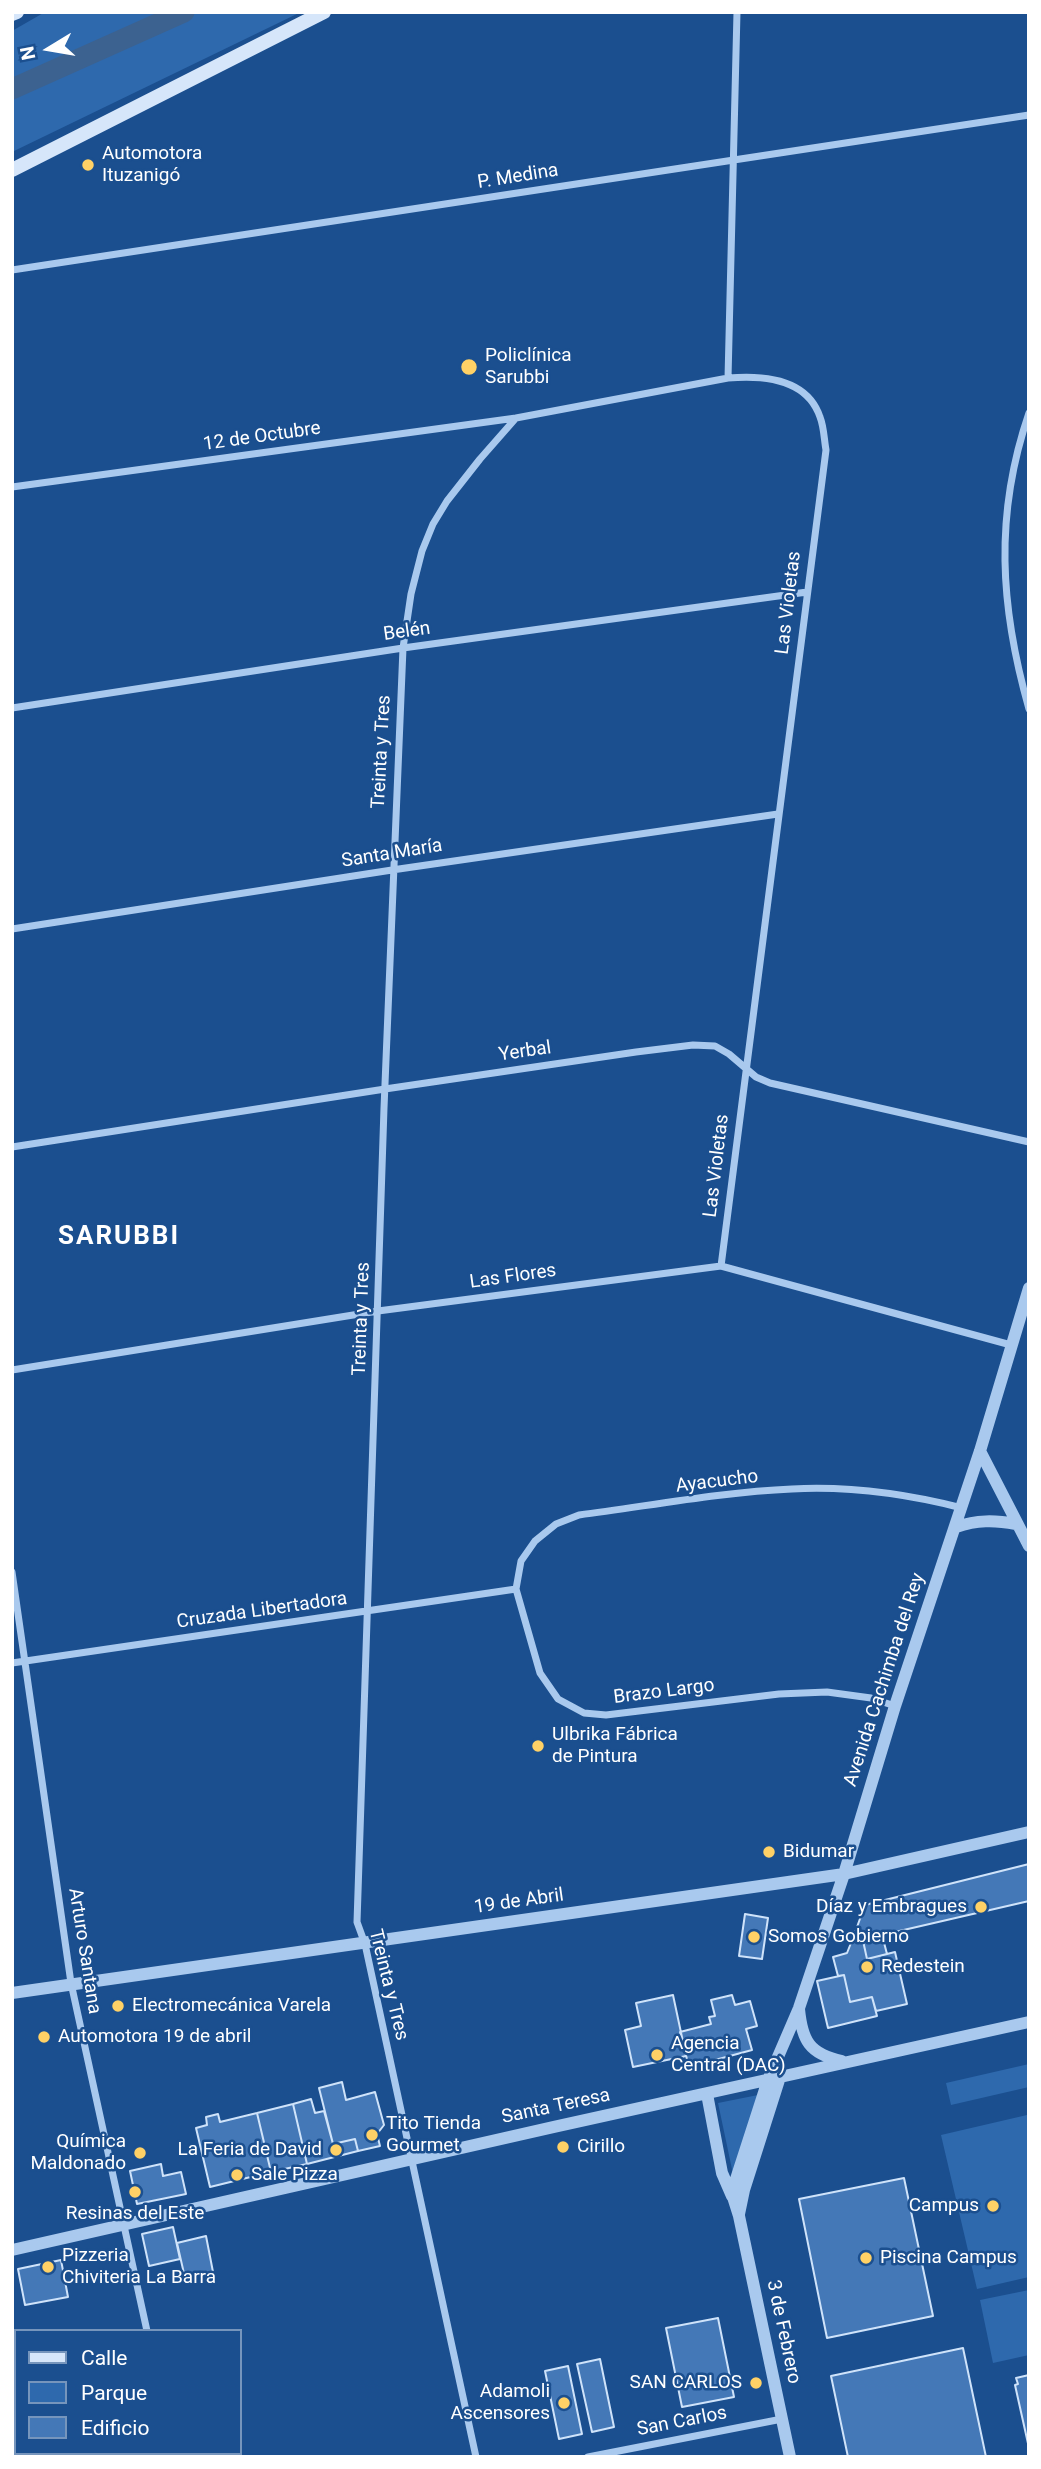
<!DOCTYPE html>
<meta charset="utf-8">
<style>
body{margin:0}
#map{position:relative;width:1041px;height:2469px;overflow:hidden;background:#1b4f8f;font-family:Roboto,sans-serif}
canvas{display:block}
.frame{position:absolute;inset:0;border:14px solid #fff;pointer-events:none}
.legend{position:absolute;left:14px;top:2329px;width:228px;height:126px;box-sizing:border-box;background:#1b4f8f;border:2px solid #7695bc;margin:0;padding:9px 12px;list-style:none;font-size:21px;color:#fff}
.legend li{display:flex;align-items:center;gap:14px;height:35px}
.legend b{width:35px;border:2px solid #7695bc}
.north{position:absolute;left:14px;top:14px;width:70px;height:70px;-webkit-text-stroke:5px #1b4f8f;paint-order:stroke;rotate:259deg;font-size:19px;font-weight:700;line-height:28px;text-align:center;color:#fff}
.north::after{content:'';display:block;margin:auto;width:24px;height:32px;background:#fff;clip-path:polygon(50% 0,100% 100%,50% 72%,0 100%)}
</style>
<div id="map">
<canvas width="1041" height="2469"></canvas>
<div class="frame"></div>
<ul class="legend">
<li><b style="height:9px;background:#d6e6fa"></b>Calle</li>
<li><b style="height:19px;background:#2e69ad"></b>Parque</li>
<li><b style="height:19px;background:#4478b7"></b>Edificio</li>
</ul>
<div class="north">N</div>
</div>
<script>
const g = document.querySelector('canvas').getContext('2d');
g.lineJoin = 'round';
function fill(path, color) {
  g.fillStyle = color;
  g.fill(path, 'evenodd');
}
function stroke(path, color, width, dash) {
  g.strokeStyle = color;
  g.lineWidth = width;
  g.lineCap = dash ? 'butt' : 'round';
  g.setLineDash(dash || []);
  g.stroke(path);
}
function label(font, color, halo, rows, align = 'center') {
  g.font = font + ' Roboto,sans-serif';
  g.lineWidth = 5;
  g.setLineDash([]);
  g.textBaseline = 'middle';
  g.strokeStyle = halo;
  g.fillStyle = color;
  for (const [text, x, y, turn = 0] of rows) {
    g.save();
    g.translate(x, y);
    g.rotate((+turn || 0) * Math.PI / 180);
    g.textAlign = isNaN(turn) ? turn : align;
    if (halo) g.strokeText(text, 0, 0);
    g.fillText(text, 0, 0);
    g.restore();
  }
}
const green = new Path2D(`
 M 45,12 L 301,12 L 12,152 L 12,31 Z
 M 1029,2064 L 1029,2087 L 951,2105 L 946,2083 Z
 M 758,2095 L 733,2174 L 718,2103 Z
 M 1027,2115 L 1029,2277 L 977,2289 L 941,2135 Z
 M 1029,2290 L 1029,2355 L 993,2363 L 980,2300 Z`);
const canal = new Path2D(`
 M 12,89 L 184,12`);
const building = new Path2D(`
 M 1029,1864 L 1029,1901 L 882,1935 L 887,1954 L 867,1959 L 862,1936 L 853,1938 L 865,1905 Z
 M 745,1914 L 768,1918 L 762,1959 L 739,1956 Z
 M 862,1936 L 867,1959 L 895,1952 L 907,2004 L 876,2011 L 872,1997 L 850,2002 L 844,1975 L 838,1976 L 833,1957 L 847,1953 L 853,1938 Z
 M 844,1975 L 850,2002 L 872,1997 L 877,2016 L 828,2028 L 817,1981 Z
 M 673,1995 L 686,2056 L 633,2067 L 625,2030 L 641,2026 L 636,2003 Z
 M 732,1995 L 735,2005 L 750,2001 L 757,2026 L 746,2029 L 752,2050 L 689,2067 L 680,2032 L 711,2024 L 709,2017 L 715,2016 L 711,2000 Z
 M 342,2082 L 346,2100 L 375,2092 L 384,2125 L 377,2134 L 380,2146 L 358,2151 L 355,2139 L 333,2144 L 319,2088 Z
 M 311,2099 L 315,2113 L 324,2111 L 333,2144 L 355,2139 L 358,2151 L 307,2164 L 293,2104 Z
 M 293,2104 L 307,2164 L 271,2172 L 257,2113 Z
 M 257,2113 L 271,2172 L 210,2187 L 196,2128 L 207,2125 L 206,2117 L 218,2114 L 220,2122 Z
 M 161,2164 L 163,2176 L 181,2172 L 186,2194 L 137,2204 L 130,2171 Z
 M 904,2178 L 933,2316 L 827,2338 L 799,2199 Z
 M 173,2227 L 180,2259 L 149,2266 L 142,2234 Z
 M 206,2236 L 213,2272 L 185,2278 L 177,2243 Z
 M 61,2260 L 68,2297 L 25,2305 L 18,2269 Z
 M 718,2318 L 734,2397 L 682,2407 L 666,2328 Z
 M 963,2348 L 986,2457 L 848,2457 L 831,2376 Z
 M 600,2359 L 614,2427 L 592,2432 L 577,2364 Z
 M 568,2366 L 582,2434 L 559,2439 L 545,2371 Z
 M 1029,2375 L 1029,2448 L 1015,2385 L 1018,2384 L 1016,2378 Z
 M 132,2453 L 152,2453 L 153,2457 L 133,2457 Z`);
const minor = new Path2D(`
 M 12,270 L 1029,115
 M 728,378 L 737,12
 M 1029,413 C 994,515 1000,607 1029,709
 M 12,487 L 516,418
 M 12,708 L 403,648 L 807,592
 M 12,929 L 392,870 L 778,814
 M 12,1147 L 385,1089 L 636,1052 L 693,1045 L 715,1046 L 729,1054 L 756,1077 L 770,1083 L 1029,1142
 M 12,1370 L 378,1311 L 721,1266 L 1011,1345
 M 12,1572 L 71,1983 L 147,2331
 M 12,1663 L 516,1589
 M 895,1706 L 871,1698 L 827,1692 L 779,1694 L 606,1715 L 584,1713 L 558,1699 L 540,1673 L 516,1589 L 521,1561 L 535,1541 L 556,1524 L 579,1515 C 649,1506 721,1492 792,1489 C 848,1486 907,1494 962,1508
 M 172,2453 L 173,2457
 M 476,2457 L 365,1944 L 357,1922 L 384,1108 L 403,648 L 411,594 L 422,551 L 433,524 L 447,501 L 480,459 L 516,418 L 728,378 C 763,375 807,378 820,417 C 824,427 824,439 826,450 L 721,1266
 M 588,2457 L 782,2419`);
const tertiary = new Path2D(`
 M 980,1451 L 1029,1546
 M 956,1527 C 977,1520 994,1520 1016,1524
 M 12,1993 L 844,1874 L 1029,1832
 M 799,2009 C 802,2040 809,2054 842,2061
 M 707,2094 L 722,2173 L 732,2196
 M 739,2214 L 744,2190 L 780,2077
 M 12,2250 C 350,2171 690,2097 1029,2022
 M 790,2457 L 739,2216 L 733,2197 L 736,2179 L 768,2080 L 799,2008 L 844,1874 L 895,1706 L 980,1451 L 1029,1288`);
const secondary = new Path2D(`
 M 12,14 L 17,12
 M 12,170 L 324,12`);
const markers = [
 [88,165,7,"#ffd166"],
 [469,367,9,"#ffd166"],
 [538,1746,7,"#ffd166"],
 [769,1852,7,"#ffd166"],
 [981,1907,7,"#ffd166"],
 [754,1937,7,"#ffd166"],
 [867,1967,7,"#ffd166"],
 [118,2006,7,"#ffd166"],
 [44,2037,7,"#ffd166"],
 [657,2055,7,"#ffd166"],
 [372,2135,7,"#ffd166"],
 [563,2147,7,"#ffd166"],
 [336,2150,7,"#ffd166"],
 [140,2153,7,"#ffd166"],
 [237,2175,7,"#ffd166"],
 [135,2192,7,"#ffd166"],
 [993,2206,7,"#ffd166"],
 [866,2258,7,"#ffd166"],
 [48,2267,7,"#ffd166"],
 [756,2383,7,"#ffd166"],
 [564,2403,7,"#ffd166"]
];
const poiNames = [
 ["Automotora",102,154],
 ["Ituzanigó",102,176],
 ["Policlínica",485,356],
 ["Sarubbi",485,378],
 ["Ulbrika Fábrica",552,1735],
 ["de Pintura",552,1757],
 ["Bidumar",783,1852],
 ["Díaz y Embragues",967,1907,"right"],
 ["Somos Gobierno",768,1937],
 ["Redestein",881,1967],
 ["Electromecánica Varela",132,2006],
 ["Automotora 19 de abril",58,2037],
 ["Agencia",671,2044],
 ["Central (DAC)",671,2066],
 ["Tito Tienda",386,2124],
 ["Gourmet",386,2146],
 ["Química",126,2142,"right"],
 ["Maldonado",126,2164,"right"],
 ["Cirillo",577,2147],
 ["La Feria de David",322,2150,"right"],
 ["Sale Pizza",251,2175],
 ["Campus",979,2206,"right"],
 ["Resinas del Este",135,2214,"center"],
 ["Pizzeria",62,2256],
 ["Chiviteria La Barra",62,2278],
 ["Piscina Campus",880,2258],
 ["SAN CARLOS",742,2383,"right"],
 ["Adamoli",550,2392,"right"],
 ["Ascensores",550,2414,"right"]
];
const streetNames = [
 ["P. Medina",518,177,-9],
 ["12 de Octubre",262,437,-8],
 ["Las Violetas",789,603,-83],
 ["Belén",407,632,-8],
 ["Treinta y Tres",382,752,-87],
 ["Santa María",392,854,-9],
 ["Yerbal",525,1052,-8],
 ["Las Violetas",717,1166,-83],
 ["Las Flores",513,1277,-8],
 ["Treinta y Tres",362,1319,-88],
 ["Ayacucho",717,1482,-7],
 ["Cruzada Libertadora",262,1611,-8],
 ["Avenida Cachimba del Rey",885,1680,-72],
 ["Brazo Largo",664,1692,-7],
 ["19 de Abril",519,1902,-8],
 ["Arturo Santana",84,1951,81],
 ["Treinta y Tres",388,1985,76],
 ["Santa Teresa",556,2107,-12],
 ["3 de Febrero",783,2332,78],
 ["San Carlos",682,2422,-11]
];
const districtNames = [
 ["SARUBBI",119,1237]
];
fill(green, '#2e69ad');
stroke(canal, '#3c6290', 21);
fill(building, '#4478b7');
stroke(building, '#cfe3fa', 2);
stroke(minor, '#a9c9ee', 7);
stroke(tertiary, '#a9c9ee', 12);
stroke(secondary, '#d6e6fa', 14);
for (const [x, y, r, color] of markers) {
  const dot = new Path2D();
  dot.arc(x, y, r, 0, 2 * Math.PI);
  g.fillStyle = color;
  g.fill(dot);
  stroke(dot, '#1b4f8f', 2.5);
}
label('19px', '#fff', '#1b4f8f', poiNames, 'left');
label('19px', '#fff', '#1b4f8f', streetNames);
g.letterSpacing = '2px';
label('bold 26px', '#fff', '#1b4f8f', districtNames);
g.letterSpacing = '0px';
</script>
